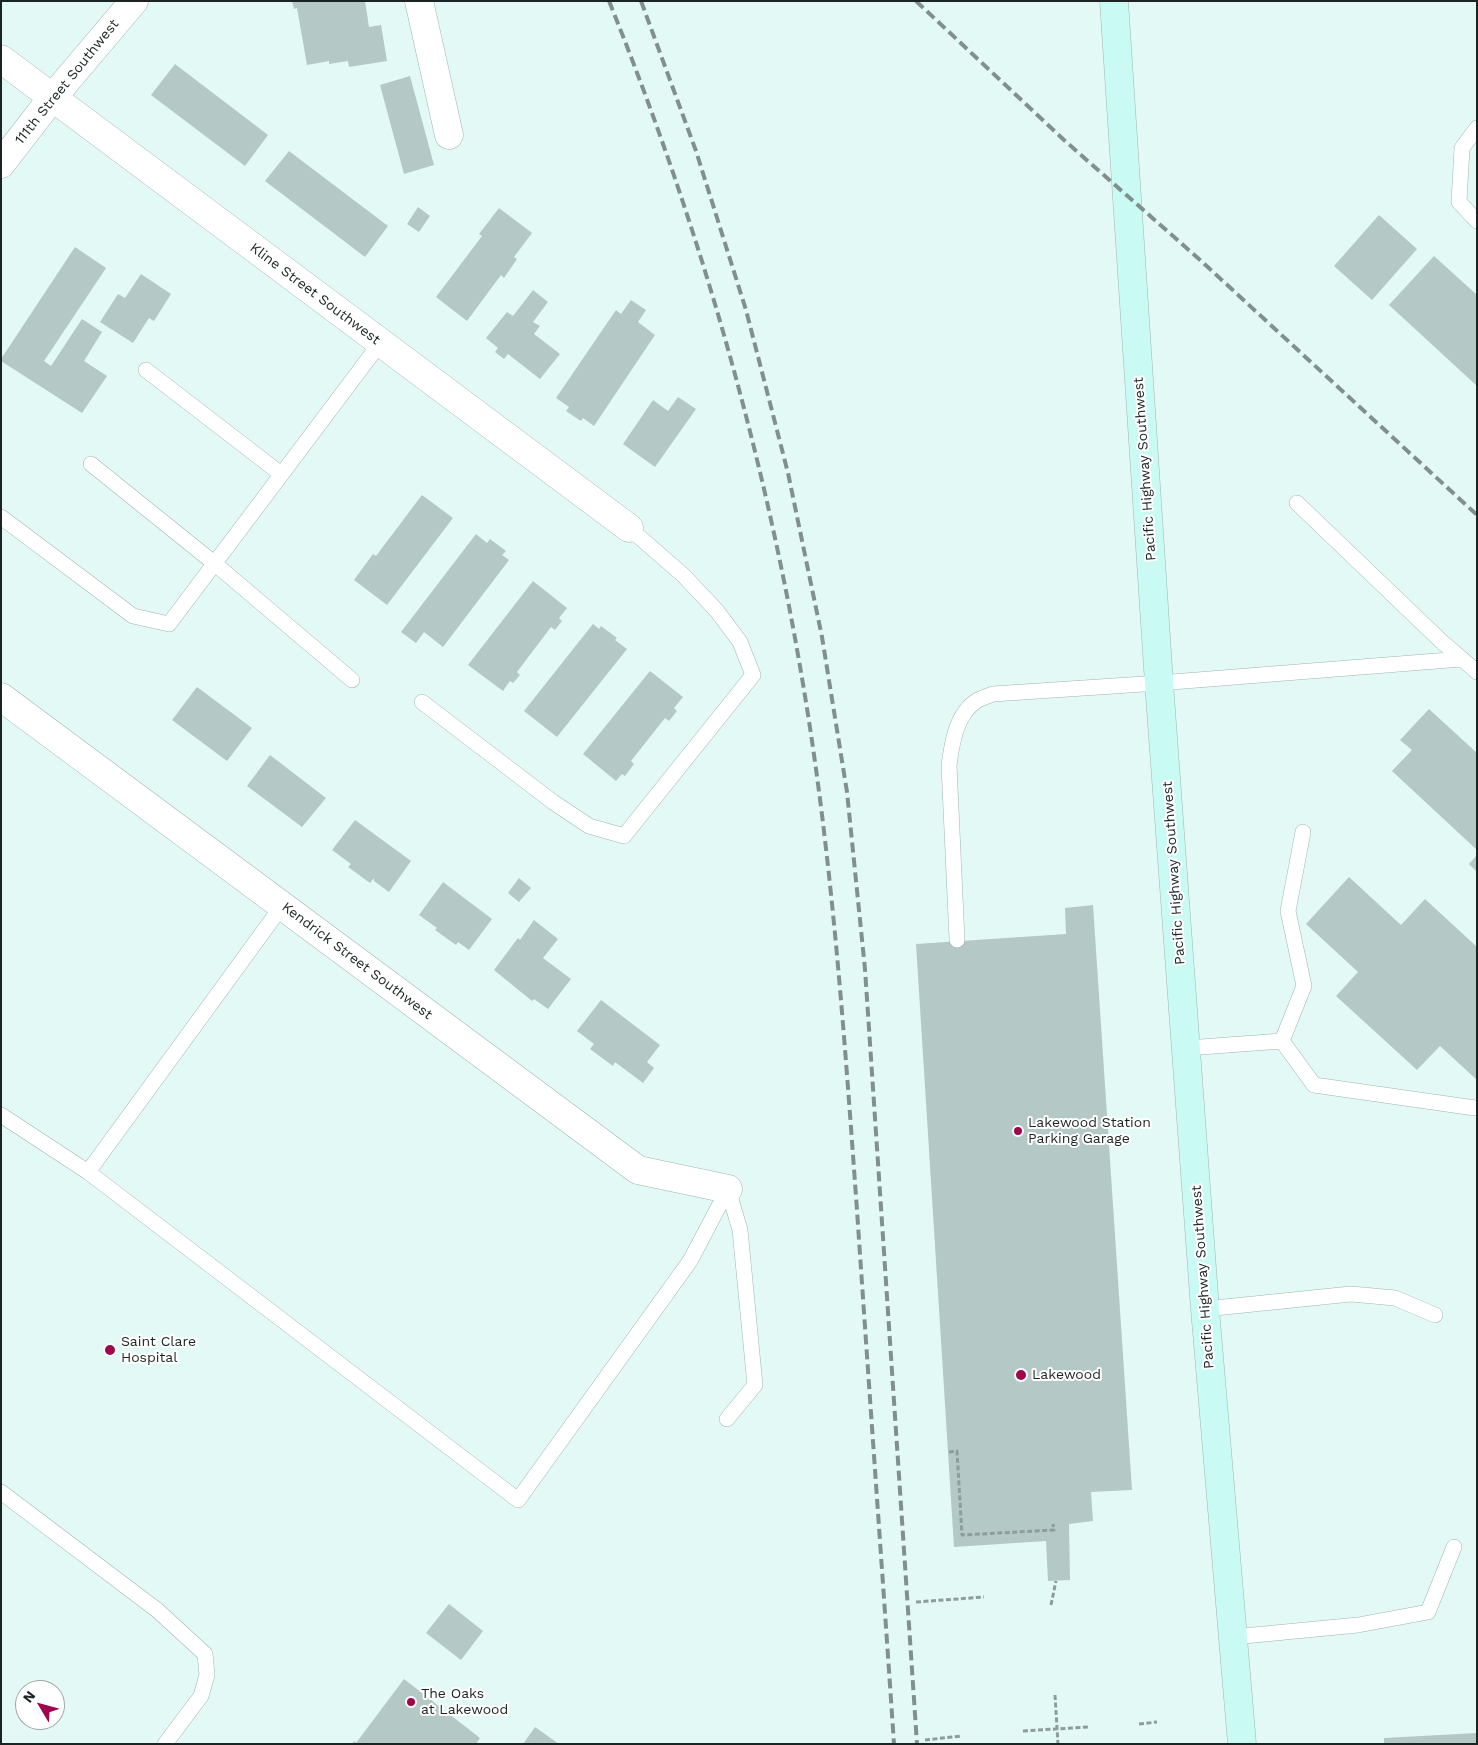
<!DOCTYPE html>
<style>
body{margin:0}
#map{position:relative;width:1478px;height:1745px;overflow:hidden;background:#e3f9f5;font-family:"Work Sans",sans-serif}
canvas{display:block}
.frame{position:absolute;inset:0;border:2px solid #1c2423;pointer-events:none}
.north{position:absolute;left:15px;top:1680px;width:50px;height:50px;box-sizing:border-box;background:#fff;border:1px solid #a4a7a7;border-radius:50%;rotate:307deg;font-size:14px;font-weight:700;line-height:20px;text-align:center;color:#1c2423}
.north::after{content:'';display:block;margin:auto;width:18px;height:22px;background:#9f064c;clip-path:polygon(50% 0,100% 100%,50% 72%,0 100%)}
</style>
<div id="map">
<canvas width="1478" height="1745"></canvas>
<div class="frame"></div>
<div class="north">N</div>
</div>
<script>
const g = document.querySelector('canvas').getContext('2d');
g.lineJoin = 'round';
function fill(path, color) {
  g.fillStyle = color;
  g.fill(path, 'evenodd');
}
function stroke(path, color, width, dash) {
  g.strokeStyle = color;
  g.lineWidth = width;
  g.lineCap = dash ? 'butt' : 'round';
  g.setLineDash(dash || []);
  g.stroke(path);
}
function label(font, color, halo, rows, align = 'center') {
  g.font = font + ' "Work Sans",sans-serif';
  g.lineWidth = 4;
  g.setLineDash([]);
  g.textBaseline = 'middle';
  g.strokeStyle = halo;
  g.fillStyle = color;
  for (const [text, x, y, turn = 0] of rows) {
    g.save();
    g.translate(x, y);
    g.rotate((+turn || 0) * Math.PI / 180);
    g.textAlign = isNaN(turn) ? turn : align;
    if (halo) g.strokeText(text, 0, 0);
    g.fillText(text, 0, 0);
    g.restore();
  }
}
const building = new Path2D(`
 M 292,1 L 365,1 L 369,27 L 381,25 L 387,61 L 349,67 L 348,61 L 329,64 L 329,61 L 307,65 L 297,8 L 294,9 Z
 M 175,64 L 268,135 L 245,166 L 151,95 Z
 M 410,76 L 434,165 L 404,174 L 380,85 Z
 M 289,151 L 388,226 L 365,257 L 265,181 Z
 M 418,207 L 430,216 L 419,232 L 407,224 Z
 M 499,208 L 532,233 L 514,257 L 517,259 L 504,278 L 501,275 L 467,321 L 436,297 L 482,236 L 479,234 Z
 M 1379,215 L 1417,249 L 1372,300 L 1334,266 Z
 M 75,247 L 106,268 L 44,361 L 51,366 L 82,319 L 102,332 L 84,361 L 107,376 L 82,413 L 1,361 L 1,359 Z
 M 1434,256 L 1477,295 L 1477,386 L 1389,305 Z
 M 141,274 L 171,294 L 154,321 L 149,318 L 133,343 L 100,322 L 118,294 L 125,298 Z
 M 533,290 L 548,302 L 533,322 L 540,326 L 534,334 L 560,354 L 540,379 L 508,354 L 504,359 L 495,352 L 498,348 L 486,338 L 507,312 L 513,316 Z
 M 631,300 L 646,310 L 638,322 L 655,335 L 594,426 L 583,418 L 581,421 L 566,411 L 569,407 L 556,398 L 616,310 L 621,314 Z
 M 678,397 L 696,409 L 655,467 L 623,444 L 653,400 L 668,411 Z
 M 422,495 L 453,518 L 387,605 L 354,580 L 373,554 L 376,556 Z
 M 476,534 L 487,543 L 490,539 L 506,551 L 502,555 L 509,560 L 443,647 L 424,632 L 416,643 L 401,632 Z
 M 533,581 L 567,608 L 559,618 L 562,621 L 555,630 L 551,627 L 517,672 L 520,675 L 513,683 L 510,681 L 503,691 L 468,665 Z
 M 593,624 L 599,629 L 601,626 L 617,638 L 615,640 L 627,649 L 557,737 L 524,711 Z
 M 650,671 L 683,697 L 674,708 L 677,711 L 669,721 L 665,718 L 631,761 L 634,764 L 625,776 L 622,774 L 616,781 L 583,754 Z
 M 197,687 L 252,728 L 227,761 L 172,720 Z
 M 1429,709 L 1477,753 L 1477,850 L 1392,771 L 1412,750 L 1400,740 Z
 M 270,755 L 326,798 L 302,827 L 247,786 Z
 M 355,820 L 411,861 L 389,892 L 374,881 L 374,878 L 370,883 L 348,867 L 351,864 L 332,850 Z
 M 1477,855 L 1477,872 L 1469,864 Z
 M 1349,877 L 1401,925 L 1425,899 L 1477,947 L 1477,1080 L 1440,1046 L 1417,1070 L 1336,996 L 1358,972 L 1306,924 Z
 M 519,878 L 531,888 L 519,902 L 508,893 Z
 M 443,882 L 492,919 L 469,950 L 458,942 L 456,945 L 435,930 L 437,928 L 419,915 Z
 M 1093,905 L 1132,1490 L 1091,1492 L 1093,1521 L 1069,1524 L 1070,1580 L 1048,1581 L 1046,1541 L 954,1547 L 916,944 L 1066,934 L 1065,908 Z
 M 534,920 L 558,939 L 543,958 L 571,979 L 548,1009 L 534,999 L 532,1001 L 494,970 L 518,938 L 520,940 Z
 M 601,1000 L 660,1045 L 647,1062 L 654,1068 L 643,1083 L 615,1062 L 613,1066 L 590,1049 L 594,1044 L 577,1031 Z
 M 449,1604 L 483,1631 L 461,1660 L 426,1633 Z
 M 404,1679 L 480,1738 L 476,1744 L 352,1744 L 354,1741 L 356,1743 Z
 M 535,1727 L 559,1744 L 523,1744 Z
 M 1477,1733 L 1477,1744 L 1384,1744 L 1384,1738 Z`);
const path = new Path2D(`
 M 949,1452 L 957,1451 L 962,1535 L 1054,1530 L 1053,1524
 M 916,1602 L 984,1597
 M 1051,1605 L 1056,1581
 M 1055,1695 L 1058,1744
 M 1139,1724 L 1157,1722
 M 1023,1731 L 1088,1727
 M 925,1740 L 961,1736`);
const service = new Path2D(`
 M 1477,128 L 1462,148 L 1459,202 L 1477,221
 M 146,370 L 281,474
 M 91,464 L 214,563 L 352,680
 M 1297,503 L 1441,641 L 1477,672
 M 1,517 L 133,616 L 169,624 L 381,342
 M 422,702 L 553,802 L 589,826 L 624,836 L 753,675 L 740,642 L 717,611 L 683,575 L 629,528
 M 957,940 L 949,765 C 952,743 956,713 978,700 C 982,698 988,696 993,694 L 1159,683 L 1462,659
 M 1282,1041 L 1304,986 L 1288,911 L 1303,832
 M 1187,1048 L 1282,1041 L 1314,1085 L 1475,1108
 M 1,1115 L 88,1172 L 518,1500 L 690,1261 L 728,1189
 M 88,1172 L 282,906
 M 1205,1309 L 1351,1294 L 1395,1298 L 1435,1315
 M 727,1419 L 755,1385 L 740,1230 L 728,1189
 M 1,1492 L 157,1610 L 205,1654 L 207,1675 L 201,1696 L 165,1744
 M 1233,1637 L 1358,1625 L 1428,1612 L 1454,1547`);
const minor = new Path2D(`
 M 419,1 L 449,135
 M 1,59 L 629,528
 M 1,697 L 638,1170 L 728,1189`);
const tertiary = new Path2D(`
 M 1,164 L 52,98 L 134,1`);
const secondary = new Path2D(`
 M 1114,1 L 1159,683 L 1205,1309 L 1242,1744`);
const rail = new Path2D(`
 M 609,1 C 697,219 763,447 802,678 C 832,854 844,1032 857,1210 C 869,1388 882,1566 894,1744
 M 641,1 L 696,151 L 746,310 L 788,473 L 822,637 L 847,792 L 865,969 L 917,1744
 M 916,1 L 1064,140 L 1199,259 L 1477,515`);
const markers = [
 [1018,1131,5,"#9f064c"],
 [110,1350,6,"#9f064c"],
 [1021,1375,6,"#9f064c"],
 [411,1702,5,"#9f064c"]
];
const streetNames = [
 ["111th Street Southwest",67,82,-51],
 ["Kline Street Southwest",315,294,37],
 ["Pacific Highway Southwest",1145,469,-94],
 ["Pacific Highway Southwest",1174,873,-94],
 ["Kendrick Street Southwest",357,961,37],
 ["Pacific Highway Southwest",1203,1277,-94]
];
const poiNames = [
 ["Lakewood Station",1028,1123],
 ["Parking Garage",1028,1139],
 ["Saint Clare",121,1342],
 ["Hospital",121,1358],
 ["Lakewood",1032,1375],
 ["The Oaks",421,1694],
 ["at Lakewood",421,1710]
];
fill(building, '#b4c9c5');
stroke(service, '#a0b5b1', 16);
stroke(minor, '#a0b5b1', 29);
stroke(tertiary, '#a0b5b1', 29);
stroke(secondary, '#a0b5b1', 29);
stroke(path, '#8d9d9a', 3, [5, 2.5]);
stroke(service, '#fff', 15);
stroke(minor, '#fff', 28);
stroke(tertiary, '#fff', 28);
stroke(secondary, '#c9faf4', 28);
stroke(rail, '#81908d', 4, [10, 5]);
for (const [x, y, r, color] of markers) {
  const dot = new Path2D();
  dot.arc(x, y, r, 0, 2 * Math.PI);
  g.fillStyle = color;
  g.fill(dot);
  stroke(dot, '#fff', 2);
}
label('14px', '#1c2423', '#fff', streetNames);
label('14px', '#1c2423', '#fff', poiNames, 'left');
</script>
